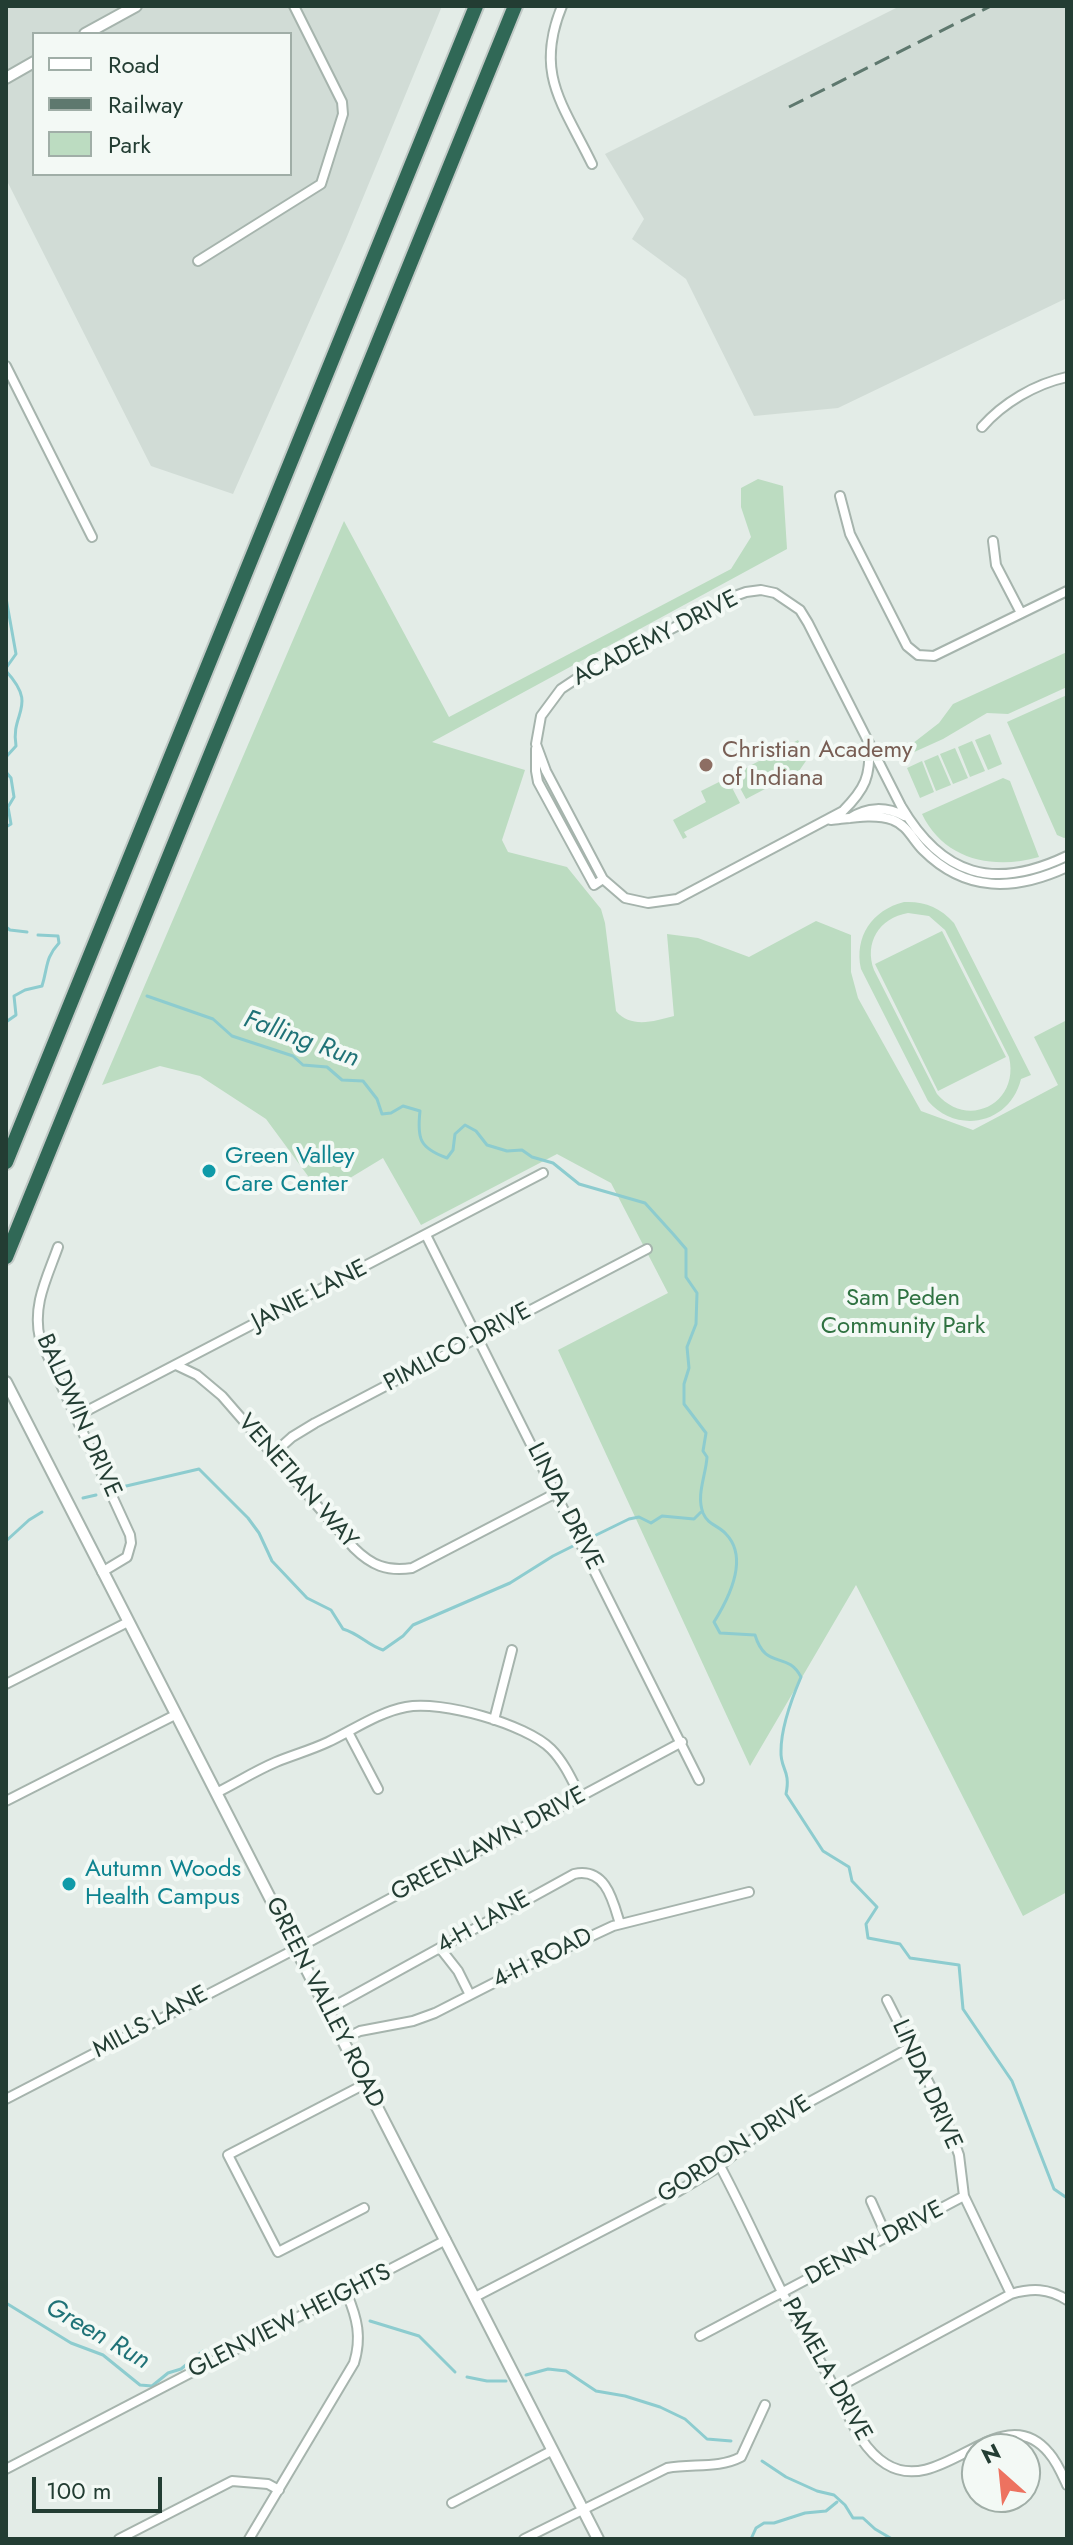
<!DOCTYPE html>
<style>
body{margin:0}
#map{position:relative;width:1073px;height:2545px;overflow:hidden;background:#e3ece7;font-family:Jost,sans-serif}
canvas{display:block}
.frame{position:absolute;inset:0;border:8px solid #233d33;pointer-events:none}
.legend{position:absolute;left:32px;top:32px;width:260px;height:144px;box-sizing:border-box;background:#f3f9f5;border:2px solid #a0aea7;margin:0;padding:10px 14px;list-style:none;font-size:24px;color:#233d33}
.legend li{display:flex;align-items:center;gap:16px;height:40px}
.legend b{width:40px;border:2px solid #a0aea7}
.north{position:absolute;left:961px;top:2433px;width:80px;height:80px;box-sizing:border-box;background:#f3f9f5;border:2px solid #a0aea7;border-radius:50%;rotate:333deg;font-size:22px;font-weight:700;line-height:32px;text-align:center;color:#233d33}
.north::after{content:'';display:block;margin:auto;width:28px;height:36px;background:#ed7260;clip-path:polygon(50% 0,100% 100%,50% 72%,0 100%)}
.scale{position:absolute;left:32px;top:2477px;width:130px;height:36px;box-sizing:border-box;border:4px solid #233d33;border-top:0;padding-left:10px;font-size:24px;line-height:28px;white-space:nowrap;color:#233d33;-webkit-text-stroke:6px #f3f9f5;paint-order:stroke}
</style>
<div id="map">
<canvas width="1073" height="2545"></canvas>
<div class="frame"></div>
<ul class="legend">
<li><b style="height:10px;background:#fff"></b>Road</li>
<li><b style="height:10px;background:#5e786e"></b>Railway</li>
<li><b style="height:22px;background:#bcdcc1"></b>Park</li>
</ul>
<div class="north">N</div>
<div class="scale">100 m</div>
</div>
<script>
const g = document.querySelector('canvas').getContext('2d');
g.lineJoin = 'round';
function fill(path, color) {
  g.fillStyle = color;
  g.fill(path, 'evenodd');
}
function stroke(path, color, width, dash) {
  g.strokeStyle = color;
  g.lineWidth = width;
  g.lineCap = dash ? 'butt' : 'round';
  g.setLineDash(dash || []);
  g.stroke(path);
}
function label(font, color, halo, rows, align = 'center') {
  g.font = font + ' Jost,sans-serif';
  g.lineWidth = 8;
  g.setLineDash([]);
  g.textBaseline = 'middle';
  g.strokeStyle = halo;
  g.fillStyle = color;
  for (const [text, x, y, turn = 0] of rows) {
    g.save();
    g.translate(x, y);
    g.rotate((+turn || 0) * Math.PI / 180);
    g.textAlign = isNaN(turn) ? turn : align;
    if (halo) g.strokeText(text, 0, 0);
    g.fillText(text, 0, 0);
    g.restore();
  }
}
const built = new Path2D(`
 M 6,6 L 442,6 L 346,239 L 233,494 L 151,466 L 6,179 ZM 34,34 L 290,34 L 290,174 L 34,174 Z
 M 900,6 L 1067,6 L 1067,298 L 838,408 L 754,416 L 686,279 L 632,239 L 644,219 L 605,154 Z`);
const green = new Path2D(`
 M 758,479 L 783,486 L 787,549 L 432,742 L 525,770 L 502,840 L 508,852 L 567,867 L 601,909 L 605,923 L 616,1011 C 631,1029 655,1021 674,1016 L 667,934 L 698,938 L 749,957 L 816,921 L 851,935 L 851,972 L 858,998 L 921,1111 L 973,1130 L 1058,1085 L 1034,1037 L 1067,1020 L 1067,1892 L 1023,1916 L 856,1585 L 750,1766 L 558,1350 L 668,1293 L 611,1183 L 557,1154 L 421,1225 L 383,1158 L 322,1195 L 266,1119 L 200,1076 L 160,1066 L 102,1085 L 344,521 L 449,717 L 731,569 L 751,537 L 741,507 L 741,488 Z
 M 1067,652 L 1067,687 L 1008,714 L 987,713 L 943,739 L 901,758 L 899,754 L 939,723 L 953,704 Z
 M 1067,695 L 1067,837 L 1064,838 L 1057,835 L 1007,722 Z
 M 990,734 L 1002,764 L 988,770 L 975,740 Z
 M 798,740 L 808,758 L 799,771 L 746,799 L 733,775 Z
 M 972,741 L 985,771 L 970,777 L 958,747 Z
 M 955,748 L 968,778 L 953,784 L 940,754 Z
 M 938,755 L 951,785 L 936,791 L 924,761 Z
 M 922,761 L 934,792 L 920,798 L 907,768 Z
 M 727,778 L 740,803 L 684,832 L 687,837 L 683,839 L 673,820 L 706,802 L 701,791 Z
 M 1003,778 L 1010,781 L 1039,857 C 993,870 944,860 922,814 Z
 M 904,902 C 924,901 940,907 954,923 L 1031,1075 L 1021,1079 C 1010,1124 957,1135 928,1101 L 861,969 C 854,937 872,910 904,902 ZM 908,913 L 929,916 L 945,930 L 1009,1057 C 1020,1103 968,1130 937,1094 L 874,970 C 864,943 879,918 908,913 Z
 M 942,931 L 1006,1057 L 938,1091 L 875,964 Z`);
const stream = new Path2D(`
 M 6,598 L 16,654 L 6,668
 M 6,671 C 39,707 10,712 16,746 L 6,757
 M 6,772 L 11,778 L 14,797 L 8,807 L 11,824 L 6,827
 M 6,876 L 6,885
 M 6,927 L 10,930 L 27,932
 M 147,996 L 213,1019 L 232,1036 L 293,1056 L 303,1065 L 327,1067 L 342,1080 L 363,1081 L 377,1099 L 382,1114 L 391,1113 L 403,1106 L 420,1111 C 417,1138 419,1148 447,1158 L 453,1150 L 455,1134 L 465,1125 L 476,1131 L 487,1145 L 507,1151 L 522,1150 L 532,1157 L 553,1163 L 579,1184 L 645,1203 L 674,1235 L 686,1249 L 686,1277 L 697,1293 L 696,1324 L 687,1347 L 689,1368 L 684,1384 L 684,1404 L 706,1433 L 703,1451 L 707,1457 C 706,1475 696,1495 703,1513 C 708,1525 718,1525 726,1534 C 749,1558 729,1598 714,1622 L 720,1633 L 755,1635 C 766,1671 787,1650 801,1677 C 792,1698 781,1729 781,1751 C 780,1769 791,1770 786,1794 L 823,1851 L 849,1867 L 852,1881 L 877,1907 L 866,1924 L 868,1938 L 900,1944 L 910,1958 L 959,1965 L 963,2009 L 1012,2081 L 1054,2189 L 1067,2198
 M 6,1022 L 16,1015 L 14,996 L 25,990 L 42,986 C 48,967 45,958 59,943 L 58,936 L 38,935
 M 122,1487 L 199,1469 L 248,1518 L 259,1533 L 272,1561 L 307,1598 L 331,1610 L 343,1629 C 360,1634 367,1645 383,1650 L 403,1636 L 413,1625 L 510,1583 L 553,1556 L 573,1546
 M 83,1498 L 96,1495
 M 588,1539 L 629,1519 L 639,1517 L 651,1523 L 662,1516 L 694,1519 L 701,1512
 M 6,1541 L 29,1520 L 42,1512
 M 6,2303 L 71,2343 L 103,2355 L 140,2385 L 152,2386 L 168,2373 L 181,2369 L 203,2351 L 209,2358
 M 370,2321 L 419,2336 L 455,2372
 M 526,2375 L 548,2369 L 566,2371 L 596,2391 L 625,2396 L 660,2407 L 685,2419 L 707,2439 L 731,2441
 M 467,2377 L 487,2381 L 506,2381
 M 762,2461 L 786,2477 L 817,2491 L 834,2495 L 845,2505 L 853,2518 L 863,2518 L 875,2529 L 892,2539
 M 751,2539 L 756,2528 L 764,2523 L 774,2523 L 805,2513 L 826,2511 L 837,2502`);
const minor = new Path2D(`
 M 562,6 C 534,74 563,104 592,164
 M 198,261 L 321,184 L 343,114 L 342,102 L 294,6
 M 6,366 L 92,537
 M 982,427 C 1003,403 1035,384 1067,377
 M 840,496 L 850,534 L 907,646 L 918,655 L 934,656 L 1067,591
 M 993,541 L 996,565 L 1021,613
 M 869,745 C 871,776 865,789 843,811 L 677,899 L 648,903 L 625,898 L 603,879 L 546,771 L 536,744 L 541,716 L 561,689 L 576,679 L 732,597 L 746,592 L 761,590 L 775,593 L 800,610 L 808,623 L 901,806 C 942,876 994,891 1067,856
 M 536,749 L 536,771 L 538,782 L 594,885 L 603,879
 M 850,818 C 867,807 886,806 904,816
 M 831,820 C 850,818 875,813 893,820 C 907,825 913,840 923,850 C 966,893 1015,891 1067,867
 M 426,1235 L 699,1780
 M 58,1247 C 47,1278 32,1305 40,1339 L 130,1535 L 131,1543 L 127,1557 L 102,1572
 M 176,1365 L 197,1375 L 222,1396 L 354,1548 C 371,1565 387,1572 412,1568 L 556,1493
 M 75,1417 L 543,1173
 M 273,1454 L 292,1437 L 315,1423 L 647,1249
 M 6,1684 L 128,1622
 M 494,1720 L 512,1650
 M 348,1732 L 378,1789
 M 216,1793 C 236,1783 255,1771 276,1762 C 293,1755 311,1750 328,1742 C 353,1730 379,1712 406,1707 C 441,1700 526,1724 551,1749 C 564,1762 572,1780 580,1796
 M 6,1801 L 175,1715
 M 440,1948 L 458,1971 L 470,1995
 M 887,2000 L 943,2111 L 959,2155 L 964,2196 L 1011,2294 C 1032,2288 1048,2288 1067,2300
 M 327,2010 L 574,1874 C 606,1867 613,1901 620,1924
 M 342,2040 L 360,2031 L 413,2021 L 435,2013 L 527,1966 L 613,1926 L 749,1892
 M 6,2099 L 311,1941 L 682,1742
 M 720,2166 C 742,2207 761,2250 782,2292 C 799,2325 818,2356 835,2389 C 849,2415 860,2448 886,2464 C 942,2499 1001,2395 1049,2453 C 1057,2462 1062,2474 1067,2485
 M 871,2201 L 887,2237
 M 364,2208 L 278,2252 L 228,2155 L 365,2084
 M 475,2297 L 677,2192 L 720,2166 L 762,2131 L 789,2113 L 911,2047
 M 700,2336 L 964,2196
 M 835,2389 L 1011,2294
 M 6,2469 L 446,2240
 M 452,2503 L 553,2450
 M 119,2539 L 232,2481 L 268,2484 L 279,2490
 M 249,2539 L 354,2363 C 362,2337 357,2318 347,2294
 M 524,2539 L 667,2468 C 692,2463 718,2469 741,2457 L 765,2405`);
const tertiary = new Path2D(`
 M 85,34 L 136,6
 M 6,78 L 34,62
 M 6,1382 L 598,2539`);
const motorway = new Path2D(`
 M 6,1162 L 476,6
 M 6,1257 L 515,6`);
const rail = new Path2D(`
 M 789,107 L 991,6`);
const markers = [
 [706,765,8,"#8d6e63"],
 [209,1171,8,"#0f9aa8"],
 [69,1884,8,"#0f9aa8"]
];
const streetNames = [
 ["ACADEMY DRIVE",656,639,-27],
 ["JANIE LANE",310,1296,-27],
 ["PIMLICO DRIVE",458,1348,-28],
 ["BALDWIN DRIVE",78,1416,66],
 ["VENETIAN WAY",297,1482,49],
 ["LINDA DRIVE",564,1507,63],
 ["GREENLAWN DRIVE",489,1845,-28],
 ["4-H LANE",484,1923,-29],
 ["4-H ROAD",543,1959,-26],
 ["GREEN VALLEY ROAD",324,2003,63],
 ["MILLS LANE",151,2023,-28],
 ["LINDA DRIVE",926,2085,66],
 ["GORDON DRIVE",735,2150,-33],
 ["DENNY DRIVE",875,2244,-28],
 ["GLENVIEW HEIGHTS",290,2322,-27],
 ["PAMELA DRIVE",826,2370,61]
];
const educationNames = [
 ["Christian Academy",722,751],
 ["of Indiana",722,779]
];
const cultureNames = [
 ["Green Valley",225,1157],
 ["Care Center",225,1185],
 ["Autumn Woods",85,1870],
 ["Health Campus",85,1898]
];
const parkNames = [
 ["Sam Peden",903,1299],
 ["Community Park",903,1327]
];
const waterNames = [
 ["Falling Run",301,1040,20],
 ["Green Run",97,2335,30]
];
fill(built, '#d1dcd6');
fill(green, '#bcdcc1');
stroke(stream, '#8dcccf', 3);
stroke(minor, '#a6b4ad', 12);
stroke(tertiary, '#a6b4ad', 14);
stroke(motorway, '#c1c9c6', 18);
stroke(minor, '#fff', 8);
stroke(tertiary, '#fff', 10);
stroke(motorway, '#306856', 14);
stroke(rail, '#5e786e', 3, [16, 8]);
for (const [x, y, r, color] of markers) {
  const dot = new Path2D();
  dot.arc(x, y, r, 0, 2 * Math.PI);
  g.fillStyle = color;
  g.fill(dot);
  stroke(dot, '#f3f9f5', 3);
}
label('24px', '#233d33', '#f3f9f5', streetNames);
label('24px', '#785e54', '#f3f9f5', educationNames, 'left');
label('24px', '#0d838f', '#f3f9f5', cultureNames, 'left');
label('24px', '#2f7241', '#f3f9f5', parkNames);
label('italic 26px', '#1f7277', '#f3f9f5', waterNames);
</script>
